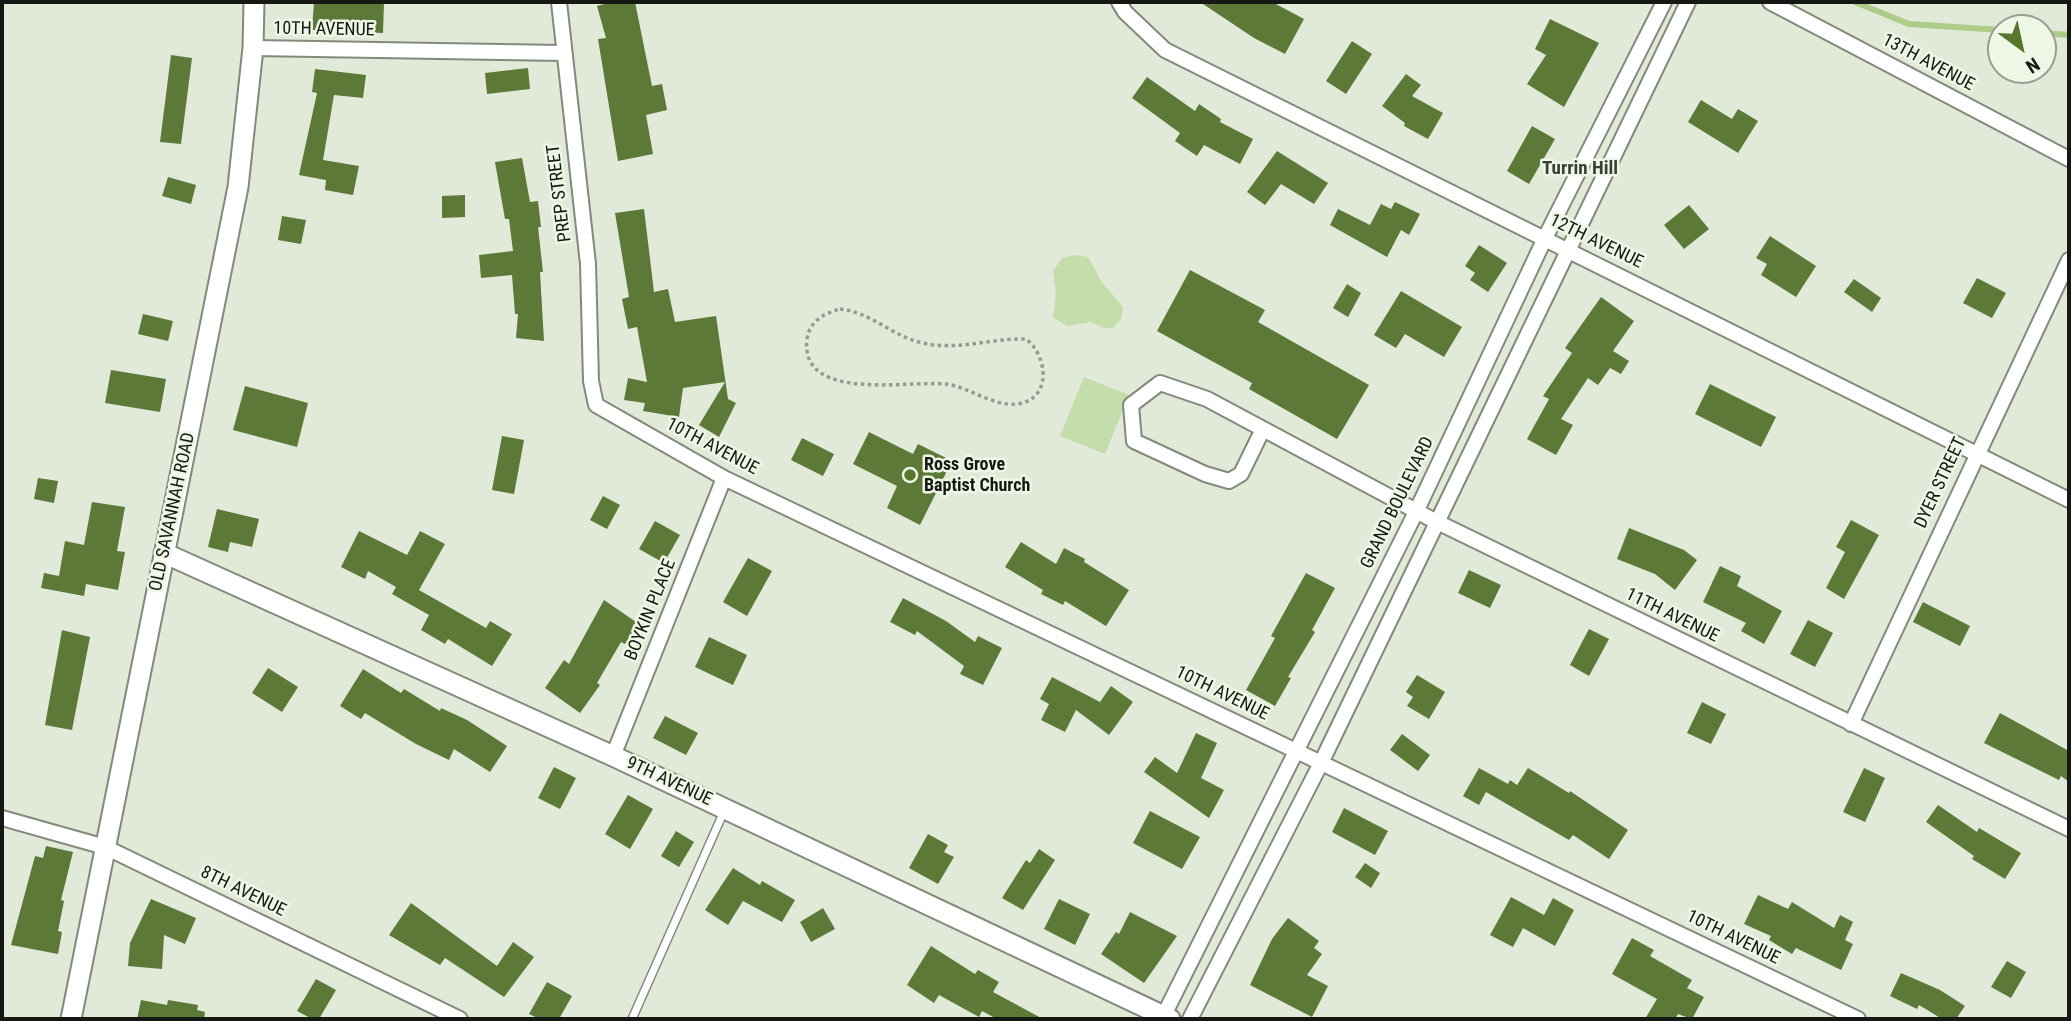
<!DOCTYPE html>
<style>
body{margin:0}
#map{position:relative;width:2071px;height:1021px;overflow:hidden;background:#e1e9d9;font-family:"Roboto Condensed",sans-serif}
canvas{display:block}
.frame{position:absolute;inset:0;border:4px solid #161813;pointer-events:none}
.north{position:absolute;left:1987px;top:14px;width:70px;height:70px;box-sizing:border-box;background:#eef6e6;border:2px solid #989d92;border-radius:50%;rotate:147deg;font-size:19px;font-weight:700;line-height:28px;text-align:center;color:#161813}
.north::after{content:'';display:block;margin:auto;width:24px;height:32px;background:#58772d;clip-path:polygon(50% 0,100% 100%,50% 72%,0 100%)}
</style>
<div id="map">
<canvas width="2071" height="1021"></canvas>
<div class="frame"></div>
<div class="north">N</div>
</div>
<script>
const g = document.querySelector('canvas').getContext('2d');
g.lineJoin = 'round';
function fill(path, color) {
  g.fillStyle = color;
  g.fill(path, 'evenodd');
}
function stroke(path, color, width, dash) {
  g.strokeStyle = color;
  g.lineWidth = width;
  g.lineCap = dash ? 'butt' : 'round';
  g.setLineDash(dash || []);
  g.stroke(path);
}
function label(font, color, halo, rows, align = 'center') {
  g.font = font + ' "Roboto Condensed",sans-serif';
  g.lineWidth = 5;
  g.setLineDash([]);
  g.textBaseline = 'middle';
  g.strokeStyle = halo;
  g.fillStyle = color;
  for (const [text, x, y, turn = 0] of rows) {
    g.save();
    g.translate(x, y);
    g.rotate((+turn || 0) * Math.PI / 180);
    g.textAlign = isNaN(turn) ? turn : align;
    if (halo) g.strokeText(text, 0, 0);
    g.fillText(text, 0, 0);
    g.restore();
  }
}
const green = new Path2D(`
 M 1076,255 L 1088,257 L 1101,281 L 1123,307 L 1121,319 L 1113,328 L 1104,328 L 1091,322 L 1068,326 L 1053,318 L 1056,294 L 1053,271 L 1062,258 Z
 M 1084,377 L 1129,395 L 1105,454 L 1060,436 Z`);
const stream = new Path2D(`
 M 1855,2 L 1909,24 L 2001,30
 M 2043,33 L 2069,35`);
const building = new Path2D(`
 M 314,2 L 384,3 L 383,33 L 312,30 Z
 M 612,2 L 635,2 L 652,86 L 662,84 L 667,110 L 646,115 L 653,154 L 618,161 L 598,39 L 606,38 L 597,6 Z
 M 1200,2 L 1272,2 L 1304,19 L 1285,54 L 1254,38 Z
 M 1550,19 L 1599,43 L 1564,107 L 1527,84 L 1546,55 L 1535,49 Z
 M 1352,41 L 1372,54 L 1346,94 L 1326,81 Z
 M 171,55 L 192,58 L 181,144 L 160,142 Z
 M 528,68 L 530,89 L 487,94 L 485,73 Z
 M 315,69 L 366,75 L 363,98 L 334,95 L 323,160 L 359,166 L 353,195 L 325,190 L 326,180 L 299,175 L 317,93 L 312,92 Z
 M 1406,74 L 1421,85 L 1412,96 L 1443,113 L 1428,139 L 1404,126 L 1405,123 L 1382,106 Z
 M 1147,77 L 1195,111 L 1199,104 L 1221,119 L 1220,122 L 1253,139 L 1240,164 L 1204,145 L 1197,156 L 1175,141 L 1180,133 L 1132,98 Z
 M 1701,100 L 1732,119 L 1738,109 L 1758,121 L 1738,153 L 1688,122 Z
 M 1532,126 L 1555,139 L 1529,184 L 1507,171 Z
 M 1277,151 L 1328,183 L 1314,204 L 1281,184 L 1265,205 L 1247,192 Z
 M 522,158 L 530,202 L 538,201 L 541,227 L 538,227 L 543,272 L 540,272 L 544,341 L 516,338 L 518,314 L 515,314 L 512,275 L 481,278 L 479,255 L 513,251 L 509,219 L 505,219 L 495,162 Z
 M 168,177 L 196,185 L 191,204 L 162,196 Z
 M 465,195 L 465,217 L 442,218 L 442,196 Z
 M 1395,202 L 1420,214 L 1409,235 L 1401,230 L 1387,257 L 1330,225 L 1338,209 L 1370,225 L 1381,204 L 1391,209 Z
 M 1689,205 L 1709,229 L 1684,249 L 1664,225 Z
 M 644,209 L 654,292 L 668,289 L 675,322 L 716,316 L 728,399 L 736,403 L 719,437 L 699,425 L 725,382 L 683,388 L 679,417 L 643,411 L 645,403 L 624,400 L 628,378 L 647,382 L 637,327 L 628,329 L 622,299 L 629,297 L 615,213 Z
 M 282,216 L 306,220 L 301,244 L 278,240 Z
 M 1770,236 L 1816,266 L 1796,297 L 1761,275 L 1767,264 L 1756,258 Z
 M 1479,245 L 1507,263 L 1488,292 L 1470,280 L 1475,273 L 1465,266 Z
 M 1190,270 L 1265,310 L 1258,322 L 1369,385 L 1337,439 L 1249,389 L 1252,383 L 1157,331 Z
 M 1977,278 L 2006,293 L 1992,318 L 1963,303 Z
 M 1854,279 L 1881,298 L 1872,312 L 1844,292 Z
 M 1347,284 L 1361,293 L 1348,317 L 1333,308 Z
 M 1401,291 L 1462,327 L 1444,357 L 1405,334 L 1396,348 L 1374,335 Z
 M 1601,297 L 1634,321 L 1613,351 L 1629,361 L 1621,374 L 1610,368 L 1598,385 L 1588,378 L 1561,419 L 1573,425 L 1556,455 L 1527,439 L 1549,399 L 1543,396 L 1572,353 L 1565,348 Z
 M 143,314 L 173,321 L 168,341 L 138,334 Z
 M 111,370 L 166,379 L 160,412 L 105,403 Z
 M 1710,384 L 1776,417 L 1761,447 L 1695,414 Z
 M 245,386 L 308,403 L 297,447 L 233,430 Z
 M 869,432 L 913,454 L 918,444 L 952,461 L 920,525 L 887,508 L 897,486 L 853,464 Z
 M 502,436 L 524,440 L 514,494 L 492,490 Z
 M 802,438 L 834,454 L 823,476 L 791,460 Z
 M 38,478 L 58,481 L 54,503 L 34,499 Z
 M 603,496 L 620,505 L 607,529 L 590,520 Z
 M 92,502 L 125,507 L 117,551 L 125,552 L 118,590 L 86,584 L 84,596 L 41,588 L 44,573 L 59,576 L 65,541 L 84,545 Z
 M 217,509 L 259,519 L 252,547 L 230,542 L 228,552 L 208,547 Z
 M 1851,520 L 1879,535 L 1844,599 L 1826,588 L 1845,552 L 1836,547 Z
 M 655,521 L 680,535 L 664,563 L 639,549 Z
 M 1629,528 L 1684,550 L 1697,560 L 1675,590 L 1655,574 L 1617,559 Z
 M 359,531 L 407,555 L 420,531 L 445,544 L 419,590 L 486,628 L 490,621 L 512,634 L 492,666 L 448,639 L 445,644 L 421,630 L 429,615 L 392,594 L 396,587 L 368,571 L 365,579 L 341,567 Z
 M 1021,542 L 1056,564 L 1064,548 L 1085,559 L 1084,562 L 1129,590 L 1106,626 L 1065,601 L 1063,605 L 1041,594 L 1043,590 L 1005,567 Z
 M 748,558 L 772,571 L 747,616 L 723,602 Z
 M 1720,566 L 1741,576 L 1737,586 L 1782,611 L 1764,644 L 1741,631 L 1746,623 L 1703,602 Z
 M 1469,570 L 1501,585 L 1490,608 L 1458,593 Z
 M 1306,573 L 1335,588 L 1312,630 L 1315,632 L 1288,677 L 1291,678 L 1275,706 L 1246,690 L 1275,638 L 1271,636 Z
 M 903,598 L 946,621 L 975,642 L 978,636 L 1002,648 L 983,685 L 960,674 L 964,666 L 917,631 L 915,635 L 890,622 Z
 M 604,600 L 639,624 L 625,644 L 621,642 L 597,683 L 600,685 L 580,713 L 545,688 L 564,660 L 569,664 Z
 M 1923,602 L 1970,626 L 1960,646 L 1913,622 Z
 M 1808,620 L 1833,633 L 1815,667 L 1790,654 Z
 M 1589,629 L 1609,639 L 1589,676 L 1570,665 Z
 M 62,630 L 90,637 L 72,730 L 45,725 Z
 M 709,637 L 747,655 L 733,685 L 695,667 Z
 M 268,668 L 298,687 L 282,712 L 252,693 Z
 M 363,669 L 401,693 L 404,689 L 440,711 L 441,708 L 467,720 L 507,746 L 490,772 L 454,749 L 449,760 L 416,744 L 365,713 L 361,719 L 340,706 Z
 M 1417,675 L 1445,692 L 1429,719 L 1407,706 L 1413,697 L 1406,692 Z
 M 1052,677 L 1100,702 L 1111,686 L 1133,702 L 1109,735 L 1076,710 L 1065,732 L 1041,720 L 1049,704 L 1040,699 Z
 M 1702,702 L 1726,714 L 1711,744 L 1687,733 Z
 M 2000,713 L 2069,751 L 2069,782 L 2061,776 L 2059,780 L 1984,743 Z
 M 665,716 L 698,733 L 686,755 L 653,738 Z
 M 1196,733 L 1217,743 L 1201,778 L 1224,790 L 1209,818 L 1144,772 L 1155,757 L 1177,773 Z
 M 1402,734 L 1430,755 L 1418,771 L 1390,750 Z
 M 554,767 L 576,778 L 560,809 L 538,798 Z
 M 1479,768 L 1508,784 L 1510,780 L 1517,785 L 1528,768 L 1569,793 L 1570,791 L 1628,830 L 1609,859 L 1573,835 L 1569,840 L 1486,792 L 1479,805 L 1463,796 Z
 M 1864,768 L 1885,778 L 1865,822 L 1843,812 Z
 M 628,795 L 653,809 L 630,849 L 605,834 Z
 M 1938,805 L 1977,832 L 1979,828 L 2021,853 L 2005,879 L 1972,859 L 1974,856 L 1926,822 Z
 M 1344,808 L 1388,831 L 1375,855 L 1332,832 Z
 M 1150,811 L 1200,837 L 1182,869 L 1133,843 Z
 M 676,831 L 694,842 L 679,867 L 661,856 Z
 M 928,834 L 948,845 L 944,852 L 954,857 L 938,884 L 909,868 Z
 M 46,846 L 73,852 L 61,900 L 64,901 L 58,931 L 62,932 L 58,954 L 11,945 L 35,856 L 43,858 Z
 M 1039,849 L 1055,860 L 1023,910 L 1002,898 L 1026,860 L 1030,863 Z
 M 1365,863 L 1380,873 L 1371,888 L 1355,877 Z
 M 733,868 L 760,885 L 762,881 L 795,900 L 782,922 L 743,901 L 728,925 L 705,910 Z
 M 1758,895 L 1788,909 L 1792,902 L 1834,928 L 1840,915 L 1853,922 L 1845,940 L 1853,944 L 1841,970 L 1796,948 L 1792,954 L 1769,940 L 1771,936 L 1744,924 Z
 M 1511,897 L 1544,915 L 1553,898 L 1574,910 L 1555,946 L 1523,928 L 1513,947 L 1490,935 Z
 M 151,899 L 196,918 L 185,944 L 164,935 L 162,969 L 128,966 L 130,943 Z
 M 1059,899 L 1090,914 L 1075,945 L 1044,929 Z
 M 411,903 L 497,966 L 513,942 L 534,957 L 504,997 L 445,958 L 440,965 L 389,935 Z
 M 823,908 L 835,929 L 811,942 L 800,922 Z
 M 1130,912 L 1177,936 L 1144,983 L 1101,954 L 1116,932 L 1119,934 Z
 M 1288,918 L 1319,941 L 1314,948 L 1322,954 L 1307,975 L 1328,986 L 1312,1017 L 1250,985 L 1272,939 Z
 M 1632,938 L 1654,950 L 1650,956 L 1692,980 L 1687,988 L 1704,997 L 1692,1019 L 1678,1014 L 1675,1019 L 1645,1019 L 1657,999 L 1612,974 Z
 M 931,946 L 975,974 L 978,970 L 999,982 L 993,992 L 1043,1019 L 997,1019 L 982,1011 L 979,1017 L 939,995 L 934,1003 L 907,985 Z
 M 2007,961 L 2026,972 L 2011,998 L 1991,987 Z
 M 1901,973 L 1940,990 L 1965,1006 L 1956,1019 L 1942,1019 L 1919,1005 L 1917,1009 L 1890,996 Z
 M 316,979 L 336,990 L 319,1019 L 312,1019 L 297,1011 Z
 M 547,982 L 572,996 L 559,1019 L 540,1019 L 529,1014 Z
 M 141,1000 L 167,1005 L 168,1000 L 198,1005 L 197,1010 L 205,1012 L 204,1019 L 137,1019 Z`);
const path = new Path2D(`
 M 840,309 C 870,312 891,335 919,342 C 955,352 990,338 1026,339 C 1046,354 1053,395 1022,403 C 998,410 970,387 946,384 C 909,380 799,403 807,339 C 809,322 824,313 840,309 Z`);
const service = new Path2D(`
 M 632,1019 L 725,809`);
const minor = new Path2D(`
 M 559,2 L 588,264 L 591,381 L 596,405 L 724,478 L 1858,1019
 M 1119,2 L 1125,12 L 1165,50 L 2069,500
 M 1770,2 L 2069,159
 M 253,48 L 563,53
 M 1263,429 L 1241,474 L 1229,481 L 1205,474 L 1134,441 L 1131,405 L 1160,383 L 1207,399 L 1433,520 L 2069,829
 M 1851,724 L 2069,260
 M 613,756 L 724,478
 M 2,818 L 105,847 L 460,1019
 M 1162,1019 L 1416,512 L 1545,238 L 1664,2
 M 1190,1019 L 1321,763 L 1688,2`);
const tertiary = new Path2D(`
 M 164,553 L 613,756 L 1170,1019
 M 71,1019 L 238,187 L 253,48 L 254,2`);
const markers = [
 [910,475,7,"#58772d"]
];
const streetNames = [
 ["10TH AVENUE",324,30,1],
 ["13TH AVENUE",1928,63,28],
 ["PREP STREET",560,193,-97],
 ["12TH AVENUE",1596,242,26],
 ["10TH AVENUE",712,447,28],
 ["DYER STREET",1941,483,-65],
 ["GRAND BOULEVARD",1398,503,-64],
 ["OLD SAVANNAH ROAD",173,512,-78],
 ["BOYKIN PLACE",651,610,-68],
 ["11TH AVENUE",1672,616,26],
 ["10TH AVENUE",1222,694,26],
 ["9TH AVENUE",669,782,25],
 ["8TH AVENUE",243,892,26],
 ["10TH AVENUE",1733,938,26]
];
const poiNames = [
 ["Ross Grove",924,465],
 ["Baptist Church",924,486]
];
const neighbourhoodNames = [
 ["Turrin Hill",1580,169]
];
fill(green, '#c5ddab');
stroke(stream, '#accc88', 6);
fill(building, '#5c7938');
stroke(service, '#838a7c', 10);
stroke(minor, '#838a7c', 18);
stroke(tertiary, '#838a7c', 23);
stroke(path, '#959b8f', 3.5, [3.5, 3.5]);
stroke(service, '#fff', 7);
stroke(minor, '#fff', 14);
stroke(tertiary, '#fff', 19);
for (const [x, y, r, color] of markers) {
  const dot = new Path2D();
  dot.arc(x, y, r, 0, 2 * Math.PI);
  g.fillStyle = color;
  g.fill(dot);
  stroke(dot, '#eef6e6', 2.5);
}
label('18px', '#161813', '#eef6e6', streetNames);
label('bold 18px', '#161813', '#eef6e6', poiNames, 'left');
label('bold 19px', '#394033', '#eef6e6', neighbourhoodNames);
</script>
